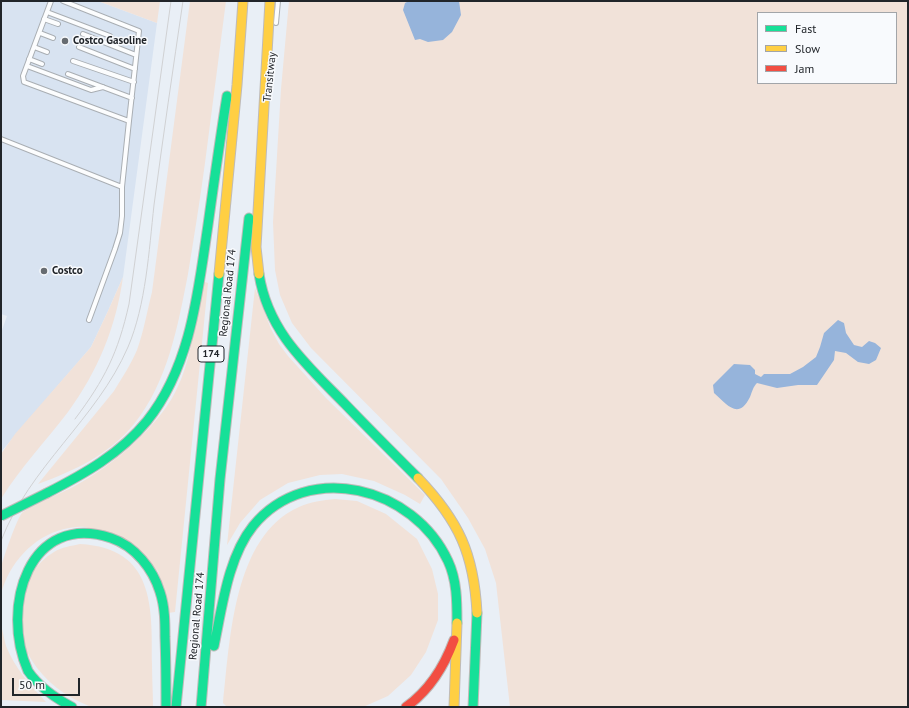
<!DOCTYPE html>
<style>
body{margin:0}
#map{position:relative;width:909px;height:708px;overflow:hidden;background:#e9eff6;font-family:"PT Sans",sans-serif}
canvas{display:block}
.frame{position:absolute;inset:0;border:2px solid #21252a;pointer-events:none}
.legend{position:absolute;left:757px;top:12px;width:140px;height:72px;box-sizing:border-box;background:#f8fafd;border:1px solid #a2a5a9;margin:0;padding:5px 7px;list-style:none;font-size:12px;color:#21252a}
.legend li{display:flex;align-items:center;gap:8px;height:20px}
.legend b{width:20px;border:1px solid #a2a5a9}
.scale{position:absolute;left:12px;top:678px;width:68px;height:18px;box-sizing:border-box;border:2px solid #21252a;border-top:0;padding-left:5px;font-size:12px;line-height:14px;white-space:nowrap;color:#21252a;-webkit-text-stroke:3px #f8fafd;paint-order:stroke}
</style>
<div id="map">
<canvas width="909" height="708"></canvas>
<div class="frame"></div>
<ul class="legend">
<li><b style="height:5px;background:#16e098"></b>Fast</li>
<li><b style="height:5px;background:#ffcf43"></b>Slow</li>
<li><b style="height:5px;background:#f24e42"></b>Jam</li>
</ul>
<div class="scale">50 m</div>
</div>
<script>
const g = document.querySelector('canvas').getContext('2d');
g.lineJoin = 'round';
function fill(path, color) {
  g.fillStyle = color;
  g.fill(path, 'evenodd');
}
function stroke(path, color, width, dash) {
  g.strokeStyle = color;
  g.lineWidth = width;
  g.lineCap = dash ? 'butt' : 'round';
  g.setLineDash(dash || []);
  g.stroke(path);
}
function label(font, color, halo, rows, align = 'center') {
  g.font = font + ' "PT Sans",sans-serif';
  g.lineWidth = 3;
  g.setLineDash([]);
  g.textBaseline = 'middle';
  g.strokeStyle = halo;
  g.fillStyle = color;
  for (const [text, x, y, turn = 0] of rows) {
    g.save();
    g.translate(x, y);
    g.rotate((+turn || 0) * Math.PI / 180);
    g.textAlign = isNaN(turn) ? turn : align;
    if (halo) g.strokeText(text, 0, 0);
    g.fillText(text, 0, 0);
    g.restore();
  }
}
const built = new Path2D(`
 M 1,1 L 98,1 L 157,23 L 123,277 L 108,311 L 91,347 L 1,452 L 1,333 L 7,316 L 1,314 Z`);
const green = new Path2D(`
 M 98,1 L 160,1 L 157,23 Z
 M 190,1 L 226,1 C 219,55 212,109 205,163 C 200,200 194,237 188,274 C 178,325 168,382 134,424 C 110,454 74,471 38,484 L 114,391 C 122,378 131,364 137,350 C 144,331 147,311 152,292 Z
 M 289,1 L 908,1 L 908,707 L 510,707 L 496,583 L 485,549 L 468,518 L 441,479 L 311,348 L 292,323 L 280,295 L 275,270 L 273,222 L 281,89 ZM 758,13 L 896,13 L 896,83 L 758,83 Z
 M 123,277 C 116,327 98,371 68,412 C 46,441 20,468 1,499 L 1,454 L 15,434 L 91,347 L 108,311 Z
 M 202,281 L 208,283 L 175,612 L 168,613 L 158,571 C 140,560 121,549 103,538 C 98,535 91,528 85,527 C 78,526 70,528 64,529 C 32,537 9,564 1,594 C 1,585 0,575 1,567 C 3,559 17,518 22,513 C 25,509 63,492 71,488 C 108,468 142,441 167,406 C 191,372 195,322 202,281 Z
 M 255,288 L 271,329 L 279,344 L 288,356 L 326,398 L 425,495 L 420,504 L 405,495 L 374,481 L 342,474 L 320,475 L 288,483 L 260,500 L 240,523 L 227,545 Z
 M 335,499 L 357,501 L 386,514 L 417,539 L 432,569 L 438,594 L 438,620 L 426,652 L 411,675 L 388,696 L 363,707 L 227,707 L 223,703 C 230,641 233,536 299,507 C 310,502 323,500 335,499 Z
 M 80,544 C 155,548 152,607 152,664 C 152,679 153,693 153,707 C 139,707 100,708 89,706 C 66,697 44,681 31,659 C 11,625 18,573 54,552 C 62,547 71,546 80,544 Z
 M 1,625 C 3,632 4,639 6,646 C 15,668 30,685 46,702 L 1,700 Z`);
const water = new Path2D(`
 M 409,1 L 459,1 L 461,15 L 452,32 L 443,40 L 428,42 L 420,39 L 415,40 L 403,10 L 405,3 Z
 M 838,320 L 844,323 L 846,333 L 854,345 L 862,347 L 869,341 L 875,343 L 881,348 L 876,360 L 869,364 L 858,362 L 846,353 L 835,351 L 834,360 L 817,385 L 798,385 L 777,388 L 757,383 C 753,387 752,392 750,397 C 738,421 727,404 714,393 L 713,385 L 734,364 L 750,365 L 755,370 L 755,374 L 761,377 L 764,374 L 790,374 L 803,367 L 816,357 L 820,347 L 824,333 Z`);
const lane = new Path2D(`
 M 51,1 L 23,76 L 24,82 L 129,121 L 122,187 L 122,216 L 120,233 L 115,249 L 89,320
 M 63,1 L 139,31 L 129,121
 M 47,12 L 110,36 L 117,47
 M 44,19 L 58,24
 M 276,23 L 278,1
 M 40,33 L 53,38
 M 83,34 L 136,55
 M 34,47 L 47,52
 M 79,47 L 135,69
 M 29,59 L 42,64
 M 73,61 L 134,82
 M 27,66 L 91,90 L 103,87
 M 68,74 L 132,98
 M 1,139 L 122,187`);
const fast = new Path2D(`
 M 259,274 C 268,332 307,365 345,404 C 369,429 394,454 418,478
 M 47,493 C 84,474 120,454 147,421 C 191,366 198,292 208,225 C 214,182 220,139 227,96
 M 214,646 C 222,608 228,557 253,526 C 308,459 414,487 448,561 C 457,580 457,602 457,623
 M 72,707 C 55,698 39,687 28,671 C 0,607 29,511 111,538 C 135,546 153,569 160,592 C 165,607 165,623 165,637 C 166,661 166,684 166,707
 M 176,707 L 219,274
 M 201,707 L 220,479 L 249,218
 M 473,707 L 477,613`);
const slow = new Path2D(`
 M 219,274 L 237,85 L 243,1
 M 259,274 L 256,247 L 270,1
 M 418,478 C 459,521 474,554 477,613
 M 454,707 L 457,623`);
const jam = new Path2D(`
 M 406,707 C 430,690 444,667 454,640`);
const tram = new Path2D(`
 M 75,419 C 105,379 118,353 129,304 L 171,1
 M 1,541 C 29,467 97,419 128,347 C 146,305 149,250 154,205 C 163,137 173,69 183,1`);
const fastBridge = new Path2D(`
 M 1,516 L 47,493`);
const markers = [
 [65,41,4,"#676c71"],
 [44,271,4,"#676c71"]
];
const shields = [
 [211,354,26]
];
const shieldNames = [
 ["174",211,354]
];
const poiNames = [
 ["Costco Gasoline",73,41],
 ["Costco",52,271]
];
const streetNames = [
 ["Transitway",270,77,-84],
 ["Regional Road 174",228,293,-84],
 ["Regional Road 174",197,616,-85]
];
fill(built, '#d8e3f1');
fill(green, '#f1e2d9');
fill(water, '#96b4db');
stroke(lane, '#a9aeb3', 6);
stroke(fast, '#bfbbb9', 11);
stroke(slow, '#bfbbb9', 11);
stroke(jam, '#bfbbb9', 11);
stroke(lane, '#fcfdfe', 4);
stroke(fast, '#16e098', 9);
stroke(slow, '#ffcf43', 9);
stroke(jam, '#f24e42', 9);
stroke(tram, '#d0d1d3', 1);
stroke(fastBridge, '#bfbbb9', 11, []);
stroke(fastBridge, '#16e098', 9);
for (const [x, y, r, color] of markers) {
  const dot = new Path2D();
  dot.arc(x, y, r, 0, 2 * Math.PI);
  g.fillStyle = color;
  g.fill(dot);
  stroke(dot, '#f8fafd', 1.5);
}
for (const [x, y, w] of shields) {
  const box = new Path2D();
  box.roundRect(x - w / 2, y - 8, w, 16, 3);
  g.fillStyle = '#f8fafd';
  g.fill(box);
  stroke(box, '#21252a', 1);
}
label('bold 10px', '#21252a', null, shieldNames);
label('bold 11px', '#21252a', '#f8fafd', poiNames, 'left');
label('11px', '#21252a', '#f8fafd', streetNames);
</script>
